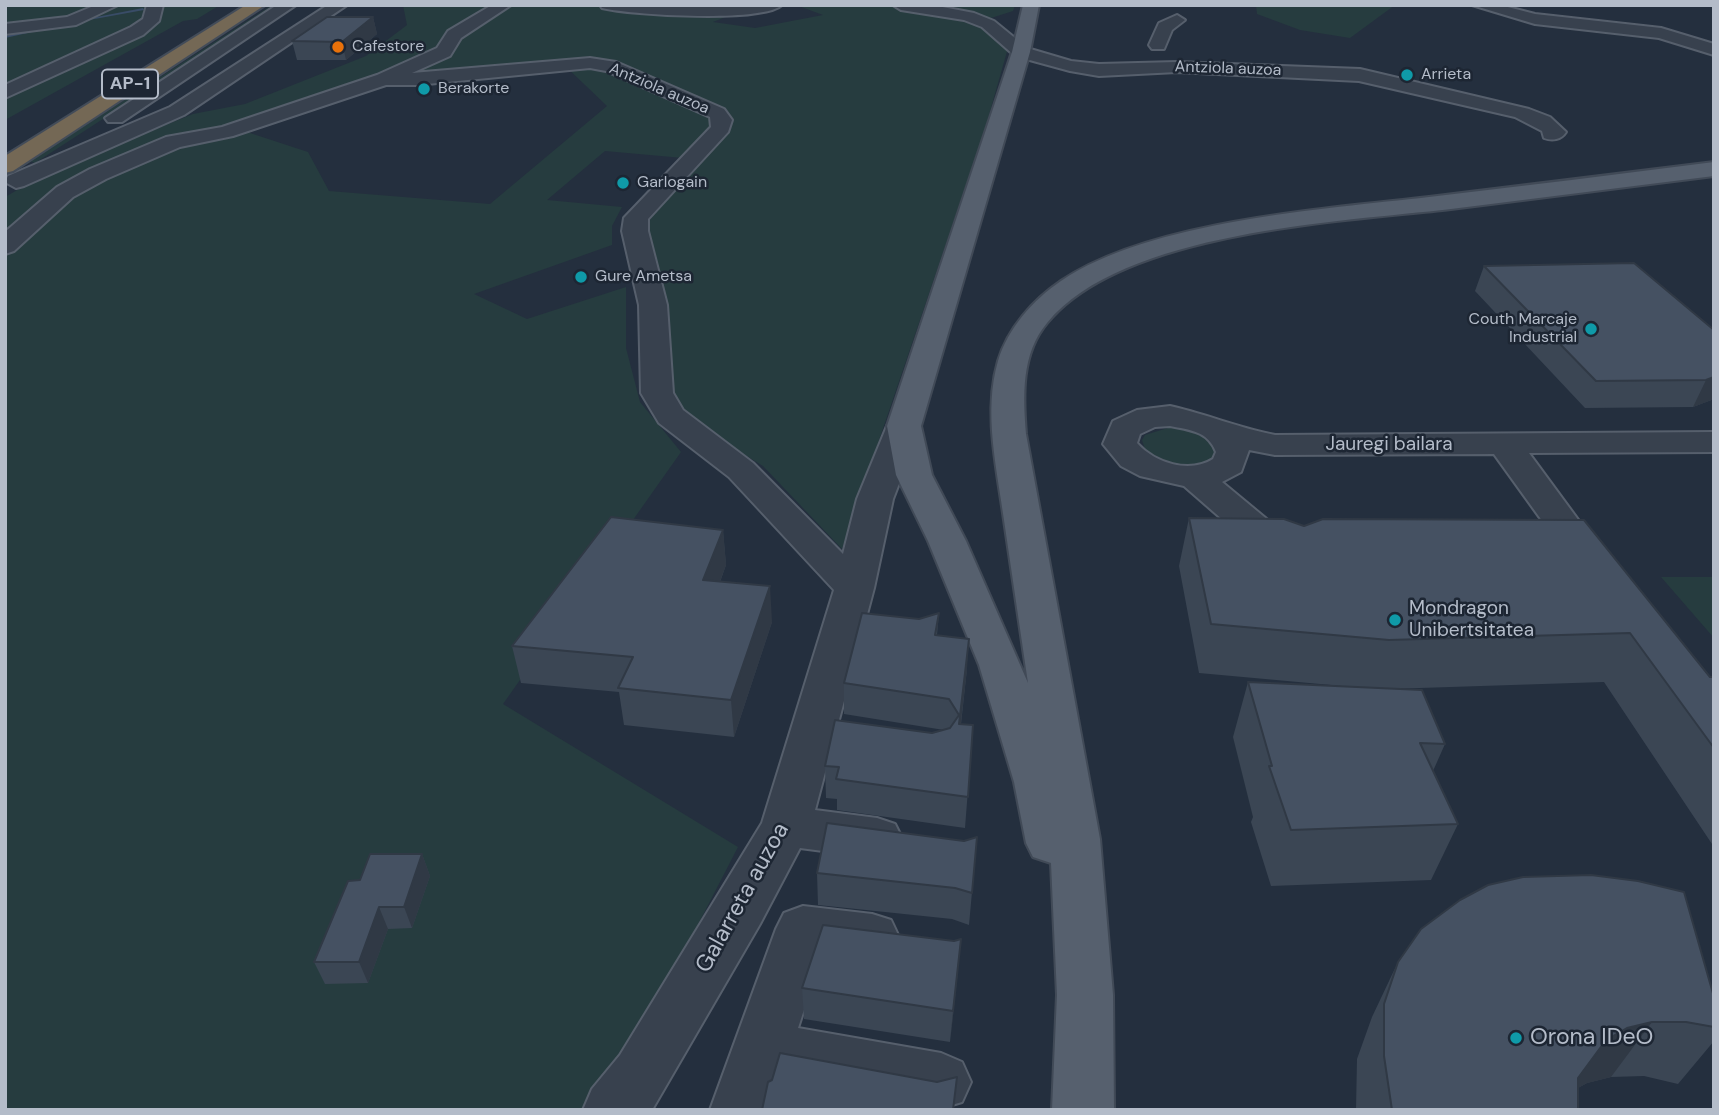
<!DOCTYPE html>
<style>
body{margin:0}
#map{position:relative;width:1719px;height:1115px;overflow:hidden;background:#242f3e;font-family:"DM Sans",sans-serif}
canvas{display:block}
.frame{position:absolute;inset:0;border:7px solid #b4bcc9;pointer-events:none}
</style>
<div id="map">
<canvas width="1719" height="1115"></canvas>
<div class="frame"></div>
</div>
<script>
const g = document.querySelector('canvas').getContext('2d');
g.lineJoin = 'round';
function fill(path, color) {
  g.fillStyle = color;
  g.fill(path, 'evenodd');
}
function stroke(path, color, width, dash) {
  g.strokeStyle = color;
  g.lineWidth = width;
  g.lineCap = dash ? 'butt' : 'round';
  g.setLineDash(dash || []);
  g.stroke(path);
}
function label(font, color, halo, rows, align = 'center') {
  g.font = font + ' "DM Sans",sans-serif';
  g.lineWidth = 5;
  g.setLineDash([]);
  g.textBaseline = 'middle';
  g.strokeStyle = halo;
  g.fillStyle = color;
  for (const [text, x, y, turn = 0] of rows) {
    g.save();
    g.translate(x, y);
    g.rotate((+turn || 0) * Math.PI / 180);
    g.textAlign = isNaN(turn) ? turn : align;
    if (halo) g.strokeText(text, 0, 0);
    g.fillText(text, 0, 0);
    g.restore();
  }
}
const green = new Path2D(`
 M 5,5 L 149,5 L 145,21 L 69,58 L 5,84 Z
 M 162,5 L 220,5 L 197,19 L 183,21 L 5,120 L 5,96 L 159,23 Z
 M 272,5 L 279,5 L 35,163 L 30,161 Z
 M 403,5 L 591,5 L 632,12 L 738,12 L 713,22 L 755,28 L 823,15 L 796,5 C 849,5 931,1 978,25 C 989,30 999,40 1008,48 L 985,129 L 842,549 L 763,466 L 684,418 L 667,389 L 662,283 L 645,234 L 653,212 L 728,128 L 728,113 L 694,101 L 711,120 L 712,129 L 683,158 L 605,151 L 547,200 L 622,207 L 612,226 L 612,245 L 474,294 L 527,319 L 626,287 L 626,348 L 640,402 L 681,452 L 503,704 L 738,847 L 628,1060 L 582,1110 L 5,1110 L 5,197 L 49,172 L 193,114 L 245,104 L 366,56 L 407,25 ZM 562,63 L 607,106 L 490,204 L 329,191 L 308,152 L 247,132 L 396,77 Z
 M 915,5 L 1015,5 L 1013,11 L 988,19 Z
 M 1256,5 L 1395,5 L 1350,38 L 1300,30 L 1257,14 Z
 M 1171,427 C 1188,429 1204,432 1215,446 L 1213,458 C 1192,474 1166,464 1146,452 L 1142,440 L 1145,435 Z
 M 1661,577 L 1714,577 L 1714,638 Z`);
const stream = new Path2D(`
 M 166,5 L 171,5 L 167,7 Z
 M 143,8 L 144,10 L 78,22 L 76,21 Z
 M 49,26 L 50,28 L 5,38 L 5,36 Z`);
const minor = new Path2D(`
 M 96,5 L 118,5 L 76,25 L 5,34 L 5,24 L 67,17 Z
 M 147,5 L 163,5 L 159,21 L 143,35 L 5,98 L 5,85 L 131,27 L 143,19 Z
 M 277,5 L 296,5 L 122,122 L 108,122 L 105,118 Z
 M 328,5 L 347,5 L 184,115 L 24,186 L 16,188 L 5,182 L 8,176 L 170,107 Z
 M 492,5 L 511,5 L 461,38 L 450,56 L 412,73 L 590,58 L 616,62 L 724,109 L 732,120 L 728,132 L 648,219 L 648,231 L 667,305 L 673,393 L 683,410 L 753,463 L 843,554 L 857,499 L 887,426 L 892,419 L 904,416 L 916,419 L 921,426 L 893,499 L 874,588 L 815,810 L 877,818 L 895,824 L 902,838 L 895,852 L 877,858 L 800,848 L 760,924 L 652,1110 L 583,1110 L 592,1089 L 620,1055 L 762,823 L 834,590 L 729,477 L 659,423 L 641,393 L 639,305 L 622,231 L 624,218 L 711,127 L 710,117 L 606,71 L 590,68 L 417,85 L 386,85 L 233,136 L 180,147 L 106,179 L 73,197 L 14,251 L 5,254 L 5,232 L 57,187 L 90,169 L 166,137 L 222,127 L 377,75 L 437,48 L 448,31 Z
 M 600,5 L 782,5 C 762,23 631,15 602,8 Z
 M 893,5 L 932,5 L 974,13 L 994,21 L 1027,48 L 1071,61 L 1099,64 L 1177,62 L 1360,69 L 1529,109 L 1550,117 L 1566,132 C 1561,140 1552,141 1544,138 L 1542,131 L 1515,117 L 1359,81 L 1177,72 L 1099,76 L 1070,71 L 1015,56 L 982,27 L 964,20 L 901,10 Z
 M 1472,5 L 1500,5 L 1535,14 L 1661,28 L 1714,44 L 1714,55 L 1659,38 L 1535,24 Z
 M 1177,15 L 1185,20 L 1172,30 L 1164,49 L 1152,49 L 1149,45 L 1159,23 Z
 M 1170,406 C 1206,414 1239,428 1275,435 L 1714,432 L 1714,452 L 1529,453 L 1579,521 L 1574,529 L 1561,532 L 1548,529 L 1494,454 L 1275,455 L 1249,450 L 1241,472 L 1222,482 L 1298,545 L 1303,553 L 1298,561 L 1284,565 L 1270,561 L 1184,486 L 1140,476 L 1121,466 L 1103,444 L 1113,421 L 1137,410 ZM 1170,426 C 1190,430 1208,431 1216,452 L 1213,459 C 1189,474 1155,463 1137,443 L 1140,434 L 1155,427 Z
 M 803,906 L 872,914 L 891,920 L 899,937 L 891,954 L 872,960 L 822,954 L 798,1028 L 941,1053 L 962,1062 L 971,1082 L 962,1102 L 935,1110 L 781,1081 L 772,1110 L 710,1110 L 776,929 L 784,913 Z`);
const major = new Path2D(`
 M 1023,5 L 1039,5 L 1030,52 L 921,426 L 932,475 L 966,541 L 1028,683 C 1020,629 1012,574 1004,520 C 997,469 983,412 998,361 C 1008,328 1033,300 1061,281 C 1149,221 1324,209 1429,197 C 1524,186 1619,174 1714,162 L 1714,176 C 1626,187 1539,198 1451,209 C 1340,222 1122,231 1047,323 C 1021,354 1023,396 1026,434 L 1100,839 L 1113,995 L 1114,1110 L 1052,1110 L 1057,995 L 1051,863 L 1033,857 L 1026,843 L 1014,782 L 979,665 L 928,541 L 896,475 L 887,426 L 1012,52 Z`);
const highway = new Path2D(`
 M 246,5 L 265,5 L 13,171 L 5,173 L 5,156 Z`);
const wall = new Path2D(`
 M 373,17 L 377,34 L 346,60 L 297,60 L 292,41 Z
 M 1484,266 L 1714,330 L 1714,399 L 1693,407 L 1585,408 L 1475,291 Z
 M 1189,518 L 1304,526 L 1584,520 L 1710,677 L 1714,677 L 1714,847 L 1604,682 L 1389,689 L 1445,744 L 1433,771 L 1458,824 L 1431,880 L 1271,886 L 1251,822 L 1253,817 L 1233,737 L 1248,682 L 1342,686 L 1199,673 L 1179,566 Z
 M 723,530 L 726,565 L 720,582 L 772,622 L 734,737 L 624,725 L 619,692 L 521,683 L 512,646 Z
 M 939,613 L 937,635 L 967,669 L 961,724 L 973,725 L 965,828 L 837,810 L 837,799 L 826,798 L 825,766 L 944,730 L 844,714 L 844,683 L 919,619 Z
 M 977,837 L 969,925 L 952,919 L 818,905 L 817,873 L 964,841 Z
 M 422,854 L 430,876 L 412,928 L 388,929 L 368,983 L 325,984 L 314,962 L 360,880 Z
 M 1398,962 L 1714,997 L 1714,1041 L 1678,1084 L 1644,1076 L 1611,1077 L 1587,1083 L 1578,1088 L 1578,1110 L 1356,1110 L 1357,1059 L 1372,1017 Z
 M 958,971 L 950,1042 L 804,1019 L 802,988 Z`);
const shadedWall = new Path2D(`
 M 373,17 L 377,34 L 346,60 L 342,42 Z
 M 1714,377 L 1714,399 L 1693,407 L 1706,380 Z
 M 723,530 L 726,565 L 707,616 L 703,580 Z
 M 770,586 L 772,622 L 734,737 L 731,700 Z
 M 969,639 L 967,669 L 957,755 L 959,724 Z
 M 422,854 L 430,876 L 412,928 L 404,907 Z
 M 379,907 L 388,929 L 368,983 L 359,962 Z
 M 961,939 L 958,971 L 950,1042 L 953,1011 Z
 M 1652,1022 L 1611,1077 L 1587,1083 L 1567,1094 L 1555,1110 L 1606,1040 L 1627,1028 Z`);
const building = new Path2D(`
 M 327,17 L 373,17 L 342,42 L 292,41 Z
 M 1634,263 L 1714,330 L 1714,377 L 1706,380 L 1596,381 L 1484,266 Z
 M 611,517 L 723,530 L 703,580 L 770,586 L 731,700 L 618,688 L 633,657 L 512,646 Z
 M 1189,518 L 1284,519 L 1304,526 L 1323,519 L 1584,520 L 1710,677 L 1714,677 L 1714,748 L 1630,633 L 1389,640 L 1211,624 Z
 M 862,613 L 919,619 L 939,613 L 935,635 L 969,639 L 959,724 L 973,725 L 968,797 L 836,779 L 839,767 L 825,766 L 835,720 L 932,733 L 950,728 L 959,715 L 949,699 L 844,683 Z
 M 1248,682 L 1422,690 L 1445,744 L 1420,743 L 1458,824 L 1291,830 L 1269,766 L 1272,766 Z
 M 827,823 L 964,841 L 977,837 L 972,893 L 955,888 L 817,873 Z
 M 370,854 L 422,854 L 404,907 L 379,907 L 359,962 L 314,962 L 348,881 L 360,880 Z
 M 1591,875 L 1638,881 L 1684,892 L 1714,997 L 1714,1027 L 1686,1022 L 1652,1022 L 1627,1028 L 1606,1040 L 1578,1078 L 1578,1110 L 1392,1110 L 1384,1056 L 1384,1004 L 1398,962 L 1421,929 L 1460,900 L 1488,885 L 1523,877 Z
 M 823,925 L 954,941 L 961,939 L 953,1011 L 802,988 Z
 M 780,1053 L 937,1082 L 957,1077 L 953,1110 L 762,1110 L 768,1082 L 772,1080 Z`);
const markers = [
 [338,47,7,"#e8710a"],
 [1407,75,7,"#0f9aa8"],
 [424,89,7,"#0f9aa8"],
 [623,183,7,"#0f9aa8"],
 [581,277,7,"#0f9aa8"],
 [1591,329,7,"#0f9aa8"],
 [1395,620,7,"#0f9aa8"],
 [1516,1038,7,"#0f9aa8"]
];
const farPoinames = [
 ["Cafestore",352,47],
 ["Arrieta",1421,75],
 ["Berakorte",438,89],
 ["Garlogain",637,183],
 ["Gure Ametsa",595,277],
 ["Couth Marcaje",1577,320,"right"],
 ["Industrial",1577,338,"right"]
];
const farStreetnames = [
 ["Antziola auzoa",1228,69,2],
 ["Antziola auzoa",659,89,23]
];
const shields = [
 [130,84,56]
];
const shieldNames = [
 ["AP-1",130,84]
];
const streetNames = [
 ["Jauregi bailara",1389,445]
];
const poiNames = [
 ["Mondragon",1409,609],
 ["Unibertsitatea",1409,631]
];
const nearStreetnames = [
 ["Galarreta auzoa",743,898,-61]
];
const nearPoinames = [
 ["Orona IDeO",1530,1038]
];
fill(green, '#263c3f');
fill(stream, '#394c67');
stroke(minor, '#565f6c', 4);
stroke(major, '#414a57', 4);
stroke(highway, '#434c59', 4);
fill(minor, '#38414e');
fill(major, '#56606e');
fill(highway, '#746855');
fill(wall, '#3b4654');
fill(shadedWall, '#303945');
fill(building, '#455162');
stroke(building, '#303945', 2);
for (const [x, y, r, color] of markers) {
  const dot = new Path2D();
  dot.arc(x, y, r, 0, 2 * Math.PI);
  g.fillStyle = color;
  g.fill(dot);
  stroke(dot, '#1d2633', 2.5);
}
label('16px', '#b4bcc9', '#1d2633', farPoinames, 'left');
label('16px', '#b4bcc9', '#1d2633', farStreetnames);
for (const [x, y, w] of shields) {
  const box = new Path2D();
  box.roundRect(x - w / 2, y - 14.5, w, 29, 5);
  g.fillStyle = '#1d2633';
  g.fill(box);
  stroke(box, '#b4bcc9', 2);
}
label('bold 18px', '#b4bcc9', null, shieldNames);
label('19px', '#b4bcc9', '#1d2633', streetNames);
label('19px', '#b4bcc9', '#1d2633', poiNames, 'left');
label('23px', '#b4bcc9', '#1d2633', nearStreetnames);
label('23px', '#b4bcc9', '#1d2633', nearPoinames, 'left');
</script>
